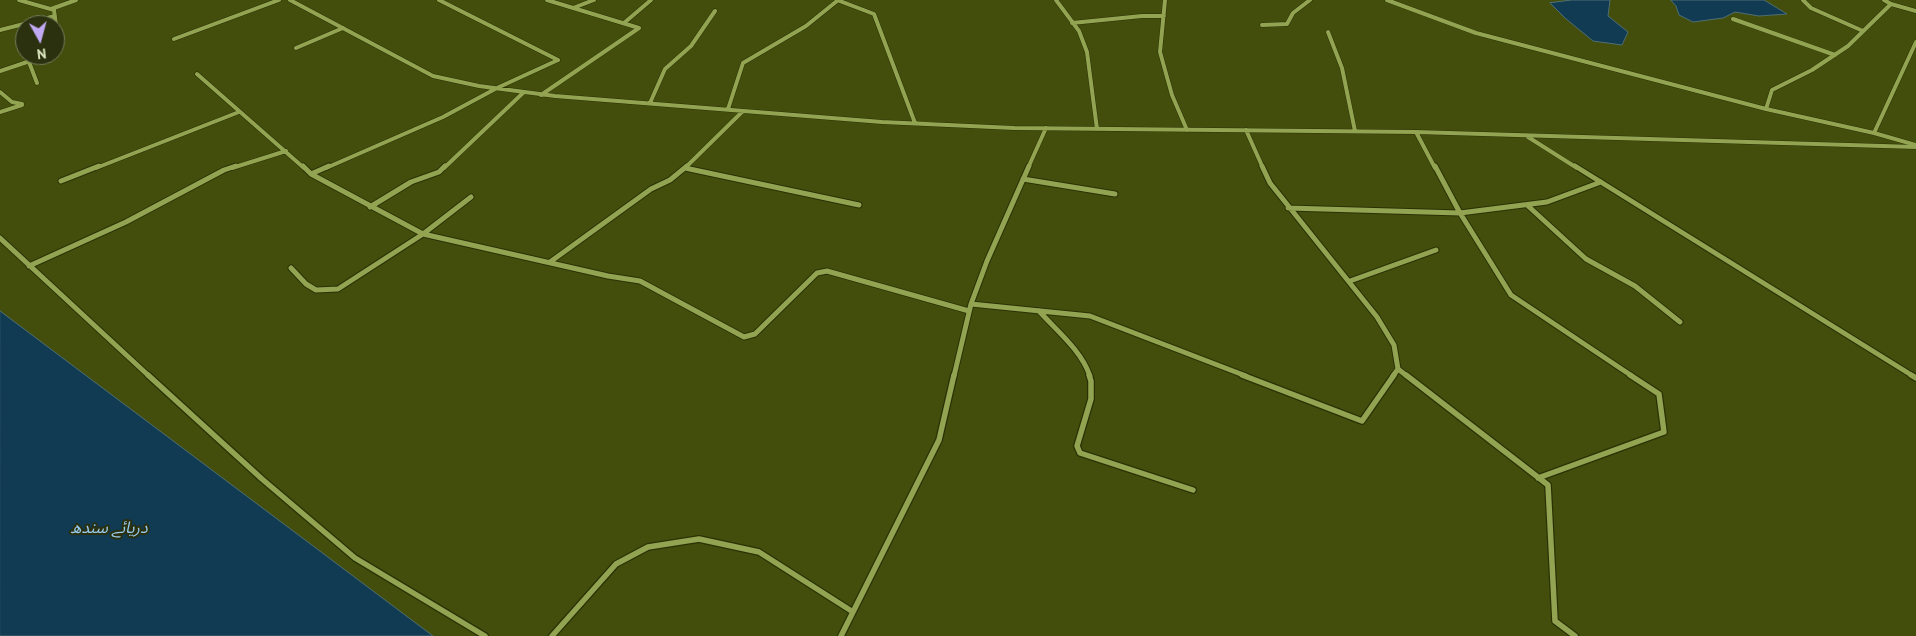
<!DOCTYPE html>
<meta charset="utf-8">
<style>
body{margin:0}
#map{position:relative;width:1916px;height:636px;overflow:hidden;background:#434e0c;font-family:"PT Sans",sans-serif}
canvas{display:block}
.north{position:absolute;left:15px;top:15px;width:50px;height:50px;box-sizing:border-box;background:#2b310f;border:1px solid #737b57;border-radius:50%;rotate:173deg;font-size:14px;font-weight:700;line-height:20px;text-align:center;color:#dfeac2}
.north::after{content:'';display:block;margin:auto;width:18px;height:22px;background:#c1a8f3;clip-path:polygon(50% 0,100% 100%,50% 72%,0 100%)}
</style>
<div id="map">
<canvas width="1916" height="636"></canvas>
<div class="north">N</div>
</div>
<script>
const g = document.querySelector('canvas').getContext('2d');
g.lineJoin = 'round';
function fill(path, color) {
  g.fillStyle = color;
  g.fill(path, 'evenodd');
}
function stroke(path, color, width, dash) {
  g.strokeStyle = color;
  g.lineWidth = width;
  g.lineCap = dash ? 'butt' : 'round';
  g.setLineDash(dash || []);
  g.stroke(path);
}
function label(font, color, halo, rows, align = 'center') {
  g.font = font + ' "PT Sans","Noto Sans Arabic",sans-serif';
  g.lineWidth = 4;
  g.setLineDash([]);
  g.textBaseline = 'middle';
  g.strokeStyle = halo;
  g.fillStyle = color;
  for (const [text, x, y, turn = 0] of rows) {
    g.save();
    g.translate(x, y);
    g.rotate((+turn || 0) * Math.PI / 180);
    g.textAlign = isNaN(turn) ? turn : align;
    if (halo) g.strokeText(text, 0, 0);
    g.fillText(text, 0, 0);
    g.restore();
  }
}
const water = new Path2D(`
 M 1572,0 L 1610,0 L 1608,16 L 1628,32 L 1622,45 L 1593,41 L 1565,18 L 1550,3 Z
 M 1671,0 L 1764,0 L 1787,14 L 1759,16 L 1735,12 L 1723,18 L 1693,22 L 1679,15 L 1676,6 Z
 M 0,311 L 433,636 L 0,636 Z`);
const minorFar2 = new Path2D(`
 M 19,0 L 54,10 L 59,48 L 55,52
 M 290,0 L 433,76 L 479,86 L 555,96 L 882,122 L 1014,128 L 1416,132 L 1916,147
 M 439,0 L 558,60
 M 547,0 L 639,28
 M 837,0 L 874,14 L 915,123
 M 1056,0 L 1079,31 L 1087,52 L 1097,129
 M 1165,0 L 1160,52 L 1172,95 L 1187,130
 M 1387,0 L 1476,33 L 1766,109 L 1874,133 L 1916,145
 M 1803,0 L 1811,8 L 1863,31
 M 1884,0 L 1891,4
 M 573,8 L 594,0
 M 51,9 L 76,0
 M 1733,19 L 1835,55
 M 624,23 L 651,0
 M 1072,23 L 1142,16 L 1164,16
 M 1262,25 L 1287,24 L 1293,13 L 1310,0
 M 0,30 L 55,16
 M 1328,32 L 1342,68 L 1355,131
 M 174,39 L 279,0
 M 296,48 L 343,28
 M 29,62 L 37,83
 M 0,71 L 48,55
 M 197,74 L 304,168
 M 0,92 L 12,102 L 22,104
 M 541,95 L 639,28
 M 650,103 L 665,69 L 691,46 L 715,11
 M 728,109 L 743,63 L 806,26 L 837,1
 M 1766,109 L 1772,90 L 1812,70 L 1848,46 L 1891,4 L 1916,11
 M 0,112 L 22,105
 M 1246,130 L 1263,168
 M 1416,132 L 1435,168
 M 1874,133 L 1916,42
 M 1528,137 L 1577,168
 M 96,168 L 239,112
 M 232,168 L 286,151
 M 326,168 L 443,117 L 497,88 L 558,60
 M 444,168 L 524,92
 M 685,168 L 743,111
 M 1028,168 L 1046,128`);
const minorFar1 = new Path2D(`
 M 303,166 L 311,174 L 423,234 L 608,276 L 640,281 L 744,337 L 755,334 L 817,273 L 827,271 L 969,311
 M 1262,166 L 1270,183 L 1377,317 L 1394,345 L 1398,369 L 1393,376
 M 1435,166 L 1460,213 L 1547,202 L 1601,182
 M 1575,166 L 1913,376
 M 685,168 L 859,205
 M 311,174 L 329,166
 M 1023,179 L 1115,194
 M 61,181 L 99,166
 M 1527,205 L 1586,259 L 1635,286 L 1680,322
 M 370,207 L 411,182 L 439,172 L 445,166
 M 1288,208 L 1460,213 L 1511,295 L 1632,376
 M 0,238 L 149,376
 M 550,262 L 651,189 L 670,180 L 687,166
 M 29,266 L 126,222 L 224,170 L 236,166
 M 291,268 L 306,284 L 316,290 L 338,289 L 423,234 L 471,197
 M 1350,281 L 1436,250
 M 971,304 L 1090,316 L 1246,376
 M 1039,311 C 1057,331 1081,350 1090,376
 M 1398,369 L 1407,376
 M 954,376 L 971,304 L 987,261 L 1029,166`);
const minor = new Path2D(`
 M 148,375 L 262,479 L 355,558 L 485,636
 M 1089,375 L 1091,381 L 1091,399 L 1077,446 L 1080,453 L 1193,490
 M 1242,375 L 1362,421 L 1394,375
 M 1406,375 L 1548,485 L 1555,621 L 1575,636
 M 1911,375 L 1916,378
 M 1538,478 L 1664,432 L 1659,394 L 1630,375
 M 552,636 L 616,564 L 648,547 L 699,539 L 759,552 L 853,612
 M 841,636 L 939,440 L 954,375`);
const nearWaternames = [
 ["دریائے سندھ",109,528]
];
fill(water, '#113a53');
stroke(water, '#4f6f74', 1);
stroke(minorFar2, '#2a3205', 5);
stroke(minorFar1, '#2a3205', 7);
stroke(minor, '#2a3205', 8);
stroke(minorFar2, '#92a352', 4);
stroke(minorFar1, '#92a352', 5);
stroke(minor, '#92a352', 5.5);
label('italic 16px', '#96caee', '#2b310f', nearWaternames);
</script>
